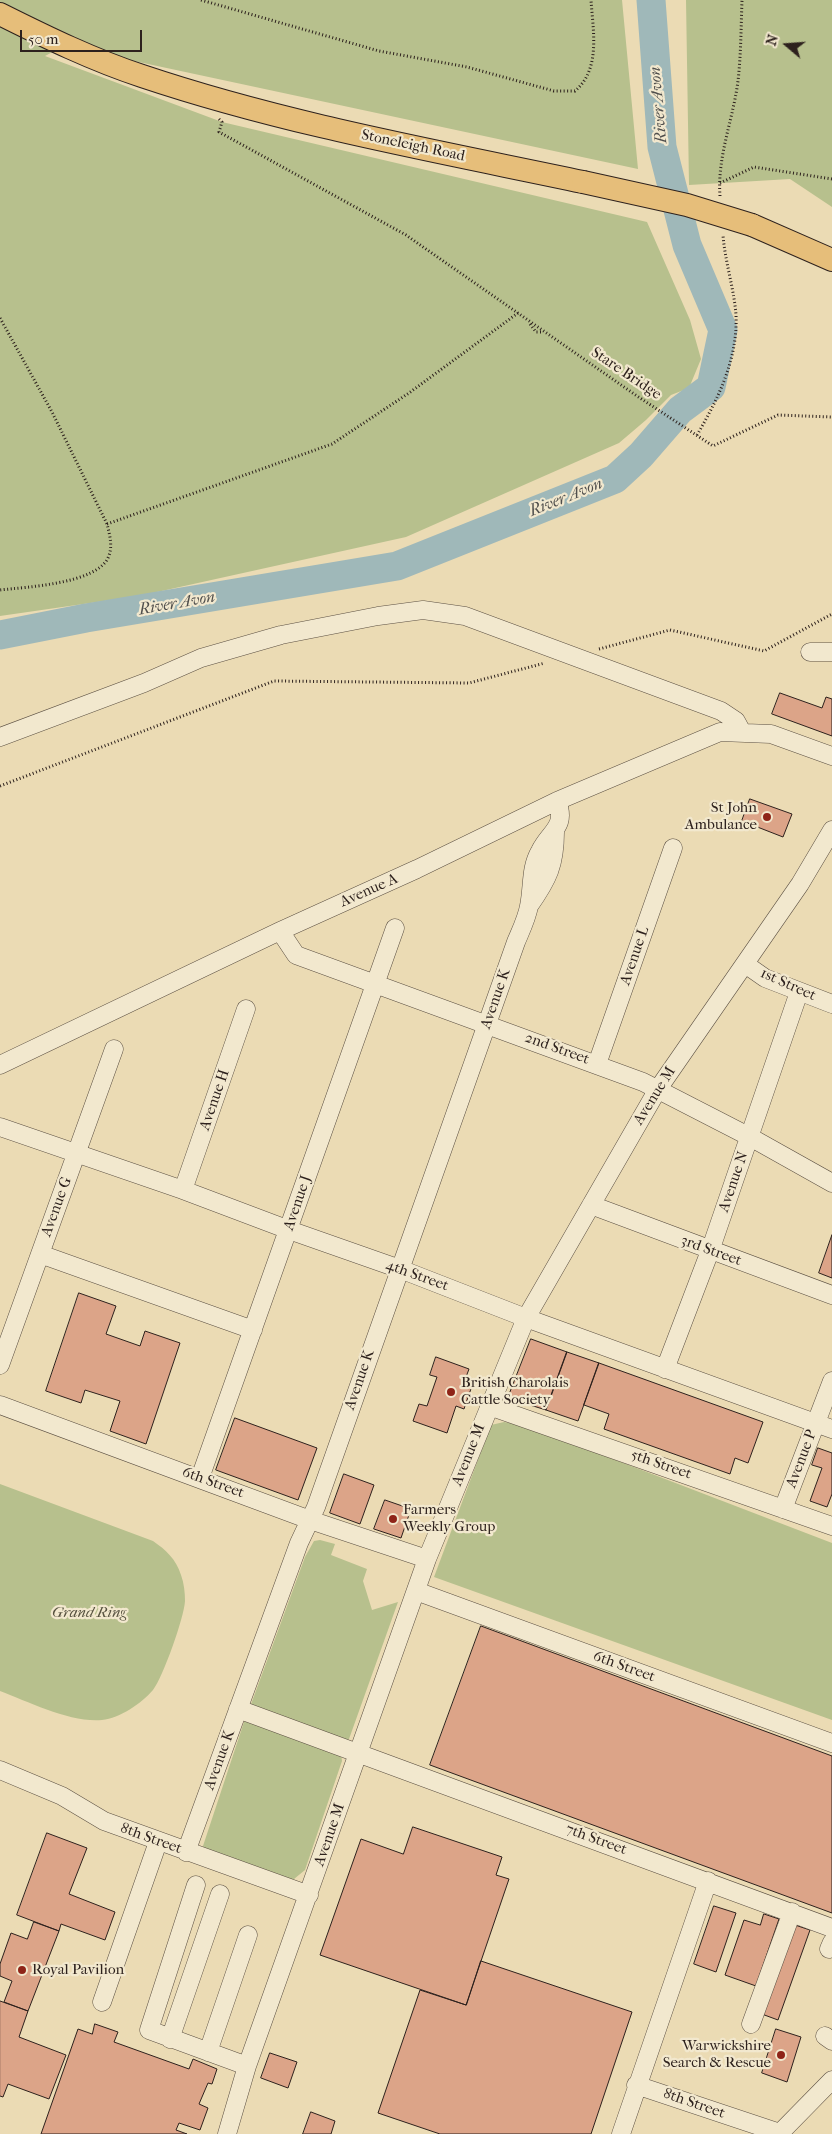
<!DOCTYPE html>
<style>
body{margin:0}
#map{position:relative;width:832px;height:2134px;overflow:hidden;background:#ebdbb4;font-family:"IM FELL French Canon",serif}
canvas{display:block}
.north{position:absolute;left:762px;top:20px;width:50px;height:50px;-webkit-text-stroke:4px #f2e8ce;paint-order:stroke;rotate:288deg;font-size:14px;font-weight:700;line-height:20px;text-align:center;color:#2d211d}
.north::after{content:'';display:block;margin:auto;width:18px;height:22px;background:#2d211d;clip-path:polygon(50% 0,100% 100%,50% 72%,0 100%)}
.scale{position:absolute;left:20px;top:30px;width:122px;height:22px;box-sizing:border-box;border:2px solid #2d211d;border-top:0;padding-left:6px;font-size:15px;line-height:18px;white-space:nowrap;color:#2d211d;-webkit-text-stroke:4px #f2e8ce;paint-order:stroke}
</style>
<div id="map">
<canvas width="832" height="2134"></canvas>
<div class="north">N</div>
<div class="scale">50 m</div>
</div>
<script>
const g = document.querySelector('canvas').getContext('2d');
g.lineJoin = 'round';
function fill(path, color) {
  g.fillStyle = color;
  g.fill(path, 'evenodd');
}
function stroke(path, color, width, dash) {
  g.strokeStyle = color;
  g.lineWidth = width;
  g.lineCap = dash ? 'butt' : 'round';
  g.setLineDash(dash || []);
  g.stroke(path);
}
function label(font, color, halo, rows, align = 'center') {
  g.font = font + ' "IM FELL French Canon",serif';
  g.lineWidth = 4.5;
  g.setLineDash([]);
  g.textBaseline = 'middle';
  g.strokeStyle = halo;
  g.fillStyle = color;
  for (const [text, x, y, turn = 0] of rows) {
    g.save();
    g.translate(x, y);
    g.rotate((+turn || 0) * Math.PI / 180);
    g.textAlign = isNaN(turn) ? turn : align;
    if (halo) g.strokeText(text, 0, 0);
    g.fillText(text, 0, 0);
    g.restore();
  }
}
const green = new Path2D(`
 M 0,0 L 622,0 L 638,169 L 64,46 L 45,56 L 222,122 L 647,222 L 690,320 L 701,359 L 689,388 L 671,395 L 646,420 L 619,443 L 406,537 L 139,596 L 0,616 Z
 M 686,0 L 832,0 L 832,207 L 790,179 L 689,185 Z
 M 504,1422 L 527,1426 L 832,1543 L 832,1720 L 434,1577 L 491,1425 Z
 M 0,1484 L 153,1541 C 166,1550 176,1559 181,1575 C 184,1583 185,1593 185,1601 C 184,1618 163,1677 153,1690 C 141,1704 120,1718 102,1720 C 71,1723 29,1702 0,1691 Z
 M 320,1540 L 335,1544 L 331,1555 L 367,1569 L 363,1581 L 372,1610 L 398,1602 L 349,1739 L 345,1742 L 250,1707 L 305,1557 L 314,1541 Z
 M 245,1719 L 341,1754 L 342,1761 L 305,1870 L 294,1879 L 282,1881 L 207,1855 L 203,1846 Z`);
const river = new Path2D(`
 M 0,635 L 86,618 L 397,566 L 615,479 L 641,455 L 680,410 L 711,387 L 723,330 L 687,245 L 662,147 L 651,0`);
const building = new Path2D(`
 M 780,693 L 822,708 L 826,697 L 832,699 L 832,736 L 772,714 Z
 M 750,799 L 792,814 L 783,837 L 742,821 Z
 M 832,1235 L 832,1278 L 819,1273 Z
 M 79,1293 L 116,1306 L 106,1334 L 140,1346 L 145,1331 L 180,1343 L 146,1444 L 110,1431 L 120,1401 L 85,1390 L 81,1403 L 46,1391 Z
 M 531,1339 L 567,1352 L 546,1410 L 508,1398 Z
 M 567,1352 L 599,1363 L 578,1421 L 546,1410 Z
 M 436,1357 L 469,1369 L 466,1377 L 474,1380 L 464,1409 L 456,1406 L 447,1433 L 413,1421 L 419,1404 L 427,1406 L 437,1377 L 430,1375 Z
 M 599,1363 L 763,1422 L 748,1463 L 735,1458 L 730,1474 L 604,1429 L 609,1414 L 584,1405 Z
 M 235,1418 L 317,1448 L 298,1500 L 216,1470 Z
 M 818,1448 L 832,1453 L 832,1494 L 827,1507 L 810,1501 L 822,1468 L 812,1465 Z
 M 344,1474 L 374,1485 L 360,1524 L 330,1513 Z
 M 385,1500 L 411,1509 L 401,1538 L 374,1529 Z
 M 481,1626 L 832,1756 L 832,1913 L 430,1765 Z
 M 413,1827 L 502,1857 L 496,1875 L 509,1879 L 466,2005 L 320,1955 L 361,1839 L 403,1854 Z
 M 47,1833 L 87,1848 L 69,1894 L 115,1912 L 105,1940 L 61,1924 L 59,1931 L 17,1915 Z
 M 714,1906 L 736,1913 L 716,1972 L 694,1964 Z
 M 764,1914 L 779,1919 L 756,1986 L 725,1975 L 744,1920 L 760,1925 Z
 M 34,1922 L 59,1931 L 28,2011 L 4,2002 L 12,1981 L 0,1976 L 0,1964 L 11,1933 L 27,1939 Z
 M 792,1924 L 810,1930 L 778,2020 L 759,2013 Z
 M 481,1961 L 632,2012 L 591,2134 L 440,2134 L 378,2113 L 420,1990 L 466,2005 Z
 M 0,2001 L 28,2011 L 19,2037 L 66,2055 L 49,2099 L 8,2084 L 3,2097 L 0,2096 Z
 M 95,2024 L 118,2032 L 114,2042 L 189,2069 L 193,2059 L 217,2069 L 212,2084 L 208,2083 L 199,2104 L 208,2108 L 200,2130 L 179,2123 L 176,2130 L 187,2134 L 41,2134 L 78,2029 L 92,2034 Z
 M 776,2029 L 801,2037 L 787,2082 L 762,2073 Z
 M 270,2053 L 297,2062 L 288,2088 L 261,2078 Z
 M 311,2112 L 335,2121 L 331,2134 L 303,2134 Z`);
const path = new Path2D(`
 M 201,0 L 379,51 L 467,67 L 554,91 L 575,91 C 601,69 593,31 591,0
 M 219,119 L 222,122 L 219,132 L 406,235 L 634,394 L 713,446 L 778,415 L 832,417
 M 720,183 L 754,167 L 832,179
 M 720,196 C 717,157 733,120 738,81 C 741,55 741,27 742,0
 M 0,318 L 52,412 L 107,524 C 110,536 113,547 108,558 C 95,584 26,587 0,590
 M 530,324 L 536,332 L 542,332
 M 697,435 C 718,399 738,359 736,315 C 734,288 725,262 723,235
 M 107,524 L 332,444 L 409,393 L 518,313
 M 599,649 L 670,630 L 764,651 L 832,614
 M 0,786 L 274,681 L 469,683 L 545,663`);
const minor = new Path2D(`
 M 810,652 L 832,652
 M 0,737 L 144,683 L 201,658 L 281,635 L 378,616 L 423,610 L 465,616 L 721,711 L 736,721 L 742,732
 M 529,906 C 548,879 555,865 555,832
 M 280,931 L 296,955 L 643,1082 L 750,1137 L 832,1183
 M 745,964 L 765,978 L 832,1004
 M 597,1064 L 673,848
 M 0,1065 L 280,931 L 417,869 L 557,801 L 720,732 L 771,734 L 832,756
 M 0,1127 L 183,1190 L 289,1230 L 400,1269 L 526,1318 L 832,1429
 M 183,1190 L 246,1009
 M 591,1205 L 832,1295
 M 40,1254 L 253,1330
 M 0,1365 L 114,1049
 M 665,1369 L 710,1251 L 799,992
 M 0,1405 L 310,1520 L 427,1559
 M 489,1406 L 832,1526
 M 200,1478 L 395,928
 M 783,1509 L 832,1381
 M 416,1591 L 832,1743
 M 238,1709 L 832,1928
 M 0,1770 L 62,1796 L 104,1821 L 309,1895
 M 186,1852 L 299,1543 L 316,1507 C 382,1319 450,1130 516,942 C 521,930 527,918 529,906 C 533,887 530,868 540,851 C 550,831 567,827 557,801
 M 196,1885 L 149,2030 L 247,2066
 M 829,1949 L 832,1942
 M 102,2002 L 158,1842
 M 751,2024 L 792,1912
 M 825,2036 L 832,2041
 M 170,2039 L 220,1894
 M 208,2052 L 248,1935
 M 636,2085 L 780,2133
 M 227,2134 L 247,2066 L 427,1559 L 526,1318 L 658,1089 L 800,884 L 832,830
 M 621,2134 L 708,1881
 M 779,2134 L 832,2080`);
const major = new Path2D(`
 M 0,14 C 46,37 93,60 142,76 C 285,124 436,151 583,182
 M 752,225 L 832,260`);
const majorBridge = new Path2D(`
 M 583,182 L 687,205 L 752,225`);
const markers = [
 [767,817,5,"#8f2418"],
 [451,1392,5,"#8f2418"],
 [393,1519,5,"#8f2418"],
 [22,1970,5,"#8f2418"],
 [781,2055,5,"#8f2418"]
];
const streetNames = [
 ["Stoneleigh Road",413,146,12],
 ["Stare Bridge",626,374,34],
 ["Avenue A",369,891,-24],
 ["Avenue L",635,956,-71],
 ["1st Street",788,985,24],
 ["Avenue K",496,999,-71],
 ["2nd Street",557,1049,20],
 ["Avenue M",655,1096,-58],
 ["Avenue H",215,1100,-71],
 ["Avenue N",734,1182,-71],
 ["Avenue J",298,1203,-71],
 ["Avenue G",57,1207,-70],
 ["3rd Street",711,1251,20],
 ["4th Street",417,1276,20],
 ["Avenue K",360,1380,-71],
 ["Avenue M",469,1455,-68],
 ["Avenue P",802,1459,-69],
 ["5th Street",661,1465,19],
 ["6th Street",213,1483,20],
 ["6th Street",624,1667,20],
 ["Avenue K",220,1760,-70],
 ["Avenue M",330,1835,-71],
 ["8th Street",151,1839,20],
 ["7th Street",596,1840,20],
 ["8th Street",694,2104,19]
];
const poiNames = [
 ["St John",757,808,"right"],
 ["Ambulance",757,825,"right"],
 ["British Charolais",461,1383],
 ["Cattle Society",461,1400],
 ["Farmers",403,1510],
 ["Weekly Group",403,1527],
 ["Royal Pavilion",32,1970],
 ["Warwickshire",771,2046,"right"],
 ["Search & Rescue",771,2063,"right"]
];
const parkNames = [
 ["Grand Ring",89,1613]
];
const waterNames = [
 ["River Avon",659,105,-95],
 ["River Avon",566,498,-22],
 ["River Avon",177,604,-10]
];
fill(green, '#b7c08d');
stroke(river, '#9fb8b9', 29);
fill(building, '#dca488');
stroke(building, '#2d211d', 1);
stroke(minor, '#5c5043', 19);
stroke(major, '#2d211d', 24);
stroke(path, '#2d211d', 3, [1, 2.5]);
stroke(minor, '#f2e8ce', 18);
stroke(major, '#e6be7a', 22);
stroke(majorBridge, '#2d211d', 24, []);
stroke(majorBridge, '#e6be7a', 22);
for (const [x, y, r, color] of markers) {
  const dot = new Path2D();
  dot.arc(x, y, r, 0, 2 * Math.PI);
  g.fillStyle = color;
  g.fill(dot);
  stroke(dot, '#f2e8ce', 2);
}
label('15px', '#2d211d', '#f2e8ce', streetNames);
label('15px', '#2d211d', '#f2e8ce', poiNames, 'left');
label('italic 15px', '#56513f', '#f2e8ce', parkNames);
label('italic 16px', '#4f4e4c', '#f2e8ce', waterNames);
</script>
